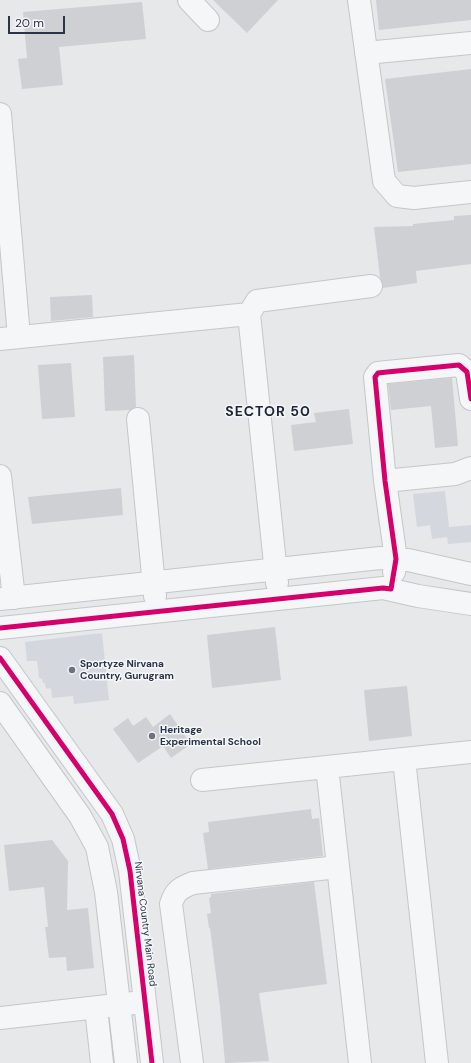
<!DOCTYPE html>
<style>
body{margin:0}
#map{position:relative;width:471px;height:1063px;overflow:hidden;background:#e6e8ea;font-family:"DM Sans",sans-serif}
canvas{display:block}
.scale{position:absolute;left:8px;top:16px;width:57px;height:18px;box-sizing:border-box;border:2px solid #2b3445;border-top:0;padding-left:5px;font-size:12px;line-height:14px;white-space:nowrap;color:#2b3445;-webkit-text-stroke:3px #f4f6f9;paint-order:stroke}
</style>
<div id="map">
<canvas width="471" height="1063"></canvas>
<div class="scale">20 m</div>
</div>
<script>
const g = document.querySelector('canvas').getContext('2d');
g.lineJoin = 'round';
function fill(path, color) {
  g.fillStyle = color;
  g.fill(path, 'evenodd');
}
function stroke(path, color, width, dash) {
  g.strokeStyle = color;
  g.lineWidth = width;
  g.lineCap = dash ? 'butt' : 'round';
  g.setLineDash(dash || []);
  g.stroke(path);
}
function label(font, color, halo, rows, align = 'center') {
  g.font = font + ' "DM Sans",sans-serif';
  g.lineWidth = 3;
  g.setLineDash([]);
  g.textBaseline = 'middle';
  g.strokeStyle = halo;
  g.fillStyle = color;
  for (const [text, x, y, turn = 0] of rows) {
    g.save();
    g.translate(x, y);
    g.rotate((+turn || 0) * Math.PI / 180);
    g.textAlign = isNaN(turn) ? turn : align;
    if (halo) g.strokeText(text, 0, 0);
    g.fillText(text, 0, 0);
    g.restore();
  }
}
const built = new Path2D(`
 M 445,491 L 449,527 L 471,525 L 471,542 L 448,544 L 447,537 L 432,539 L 430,525 L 417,527 L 413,494 Z
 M 102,633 L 109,700 L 74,704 L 73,696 L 52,698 L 51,688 L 46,689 L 45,683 L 43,683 L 42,679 L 39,678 L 37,661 L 27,661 L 25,642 Z`);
const building = new Path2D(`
 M 213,0 L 278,0 L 247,33 Z
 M 376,0 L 471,0 L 471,20 L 379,30 Z
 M 142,2 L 146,39 L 59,47 L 63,85 L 22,89 L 18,59 L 27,58 L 23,12 Z
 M 471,69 L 471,164 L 398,172 L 385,79 Z
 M 471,215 L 471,264 L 416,271 L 417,283 L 383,288 L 380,277 L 374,227 L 413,226 L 413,224 L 454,220 L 454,216 Z
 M 92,295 L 93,317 L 51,321 L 50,297 Z
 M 134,355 L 136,407 L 130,410 L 105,411 L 103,357 Z
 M 71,363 L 75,417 L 42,419 L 38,365 Z
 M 452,378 L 458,446 L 435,448 L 431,406 L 391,410 L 388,384 Z
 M 349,409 L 353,444 L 294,451 L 291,425 L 316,422 L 314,413 Z
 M 121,488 L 123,515 L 32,524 L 28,497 Z
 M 275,627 L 281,680 L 212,688 L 207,635 Z
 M 407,686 L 412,736 L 369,741 L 364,690 Z
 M 170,714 L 191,744 L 171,758 L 163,746 L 138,763 L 113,729 L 128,718 L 133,726 L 146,717 L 153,727 Z
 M 311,809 L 312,819 L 319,818 L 323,856 L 208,869 L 203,833 L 209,832 L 208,822 Z
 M 52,840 L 68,861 L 67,910 L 88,908 L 94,968 L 67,971 L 66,957 L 49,958 L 45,927 L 48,927 L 44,887 L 9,891 L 4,845 Z
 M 314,882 L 327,984 L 259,993 L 269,1061 L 225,1063 L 220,1007 L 210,928 L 209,928 L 207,914 L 211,913 L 209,898 L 211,897 L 211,894 Z`);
const minor = new Path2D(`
 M 189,0 L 208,20
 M 359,0 L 384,181 L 397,196 L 414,198 L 471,192
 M 366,53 L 471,43
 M 0,114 L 19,337
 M 0,339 L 249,314
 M 138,419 L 155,596
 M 0,476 L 14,598
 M 385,481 L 455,474 L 471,468
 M 394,572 L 396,559 L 385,481 L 375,377 L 378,373 L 387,372 L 459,365 L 467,372 L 471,399
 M 277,583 L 249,314 L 257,301 L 371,286
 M 0,599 L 380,558 L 408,560 L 471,574
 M 0,628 L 383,588 L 418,596 L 471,604
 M 0,658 L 112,814 L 123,839 L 130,871 L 152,1063
 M 0,703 L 80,816 L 97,847 L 106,892 L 126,1063
 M 404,759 L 437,1063
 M 327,767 L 360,1063
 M 202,780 L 471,752
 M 96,1008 L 102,1063
 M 0,1018 L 134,1003
 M 192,1063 L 171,904 C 175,891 180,888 193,883 L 338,867`);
const cycleway = new Path2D(`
 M 0,628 L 383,588 L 391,589 L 396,559 L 385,481 L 375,377 L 378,373 L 387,372 L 459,365 L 467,372 L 471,399
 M 0,658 L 112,814 L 123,839 L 130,871 L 152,1063`);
const markers = [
 [72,670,4,"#6c737f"],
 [152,736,4,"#6c737f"]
];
const poiNames = [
 ["Sportyze Nirvana",80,664],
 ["Country, Gurugram",80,676],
 ["Heritage",160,730],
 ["Experimental School",160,742]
];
const streetNames = [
 ["Nirvana Country Main Road",145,924,83]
];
const districtNames = [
 ["SECTOR 50",268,412]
];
fill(built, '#d4d7dd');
fill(building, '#ced0d3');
stroke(minor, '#c4c6c8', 24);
stroke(minor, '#f5f6f7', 22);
stroke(cycleway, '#d6006c', 5);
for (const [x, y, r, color] of markers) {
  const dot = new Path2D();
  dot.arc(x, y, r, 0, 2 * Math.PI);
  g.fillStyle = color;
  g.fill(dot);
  stroke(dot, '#f4f6f9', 1.5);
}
label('bold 10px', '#2b3445', '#f4f6f9', poiNames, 'left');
label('10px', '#2b3445', '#f4f6f9', streetNames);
g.letterSpacing = '1px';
label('bold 14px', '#1d2536', '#f4f6f9', districtNames);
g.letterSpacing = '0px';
</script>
